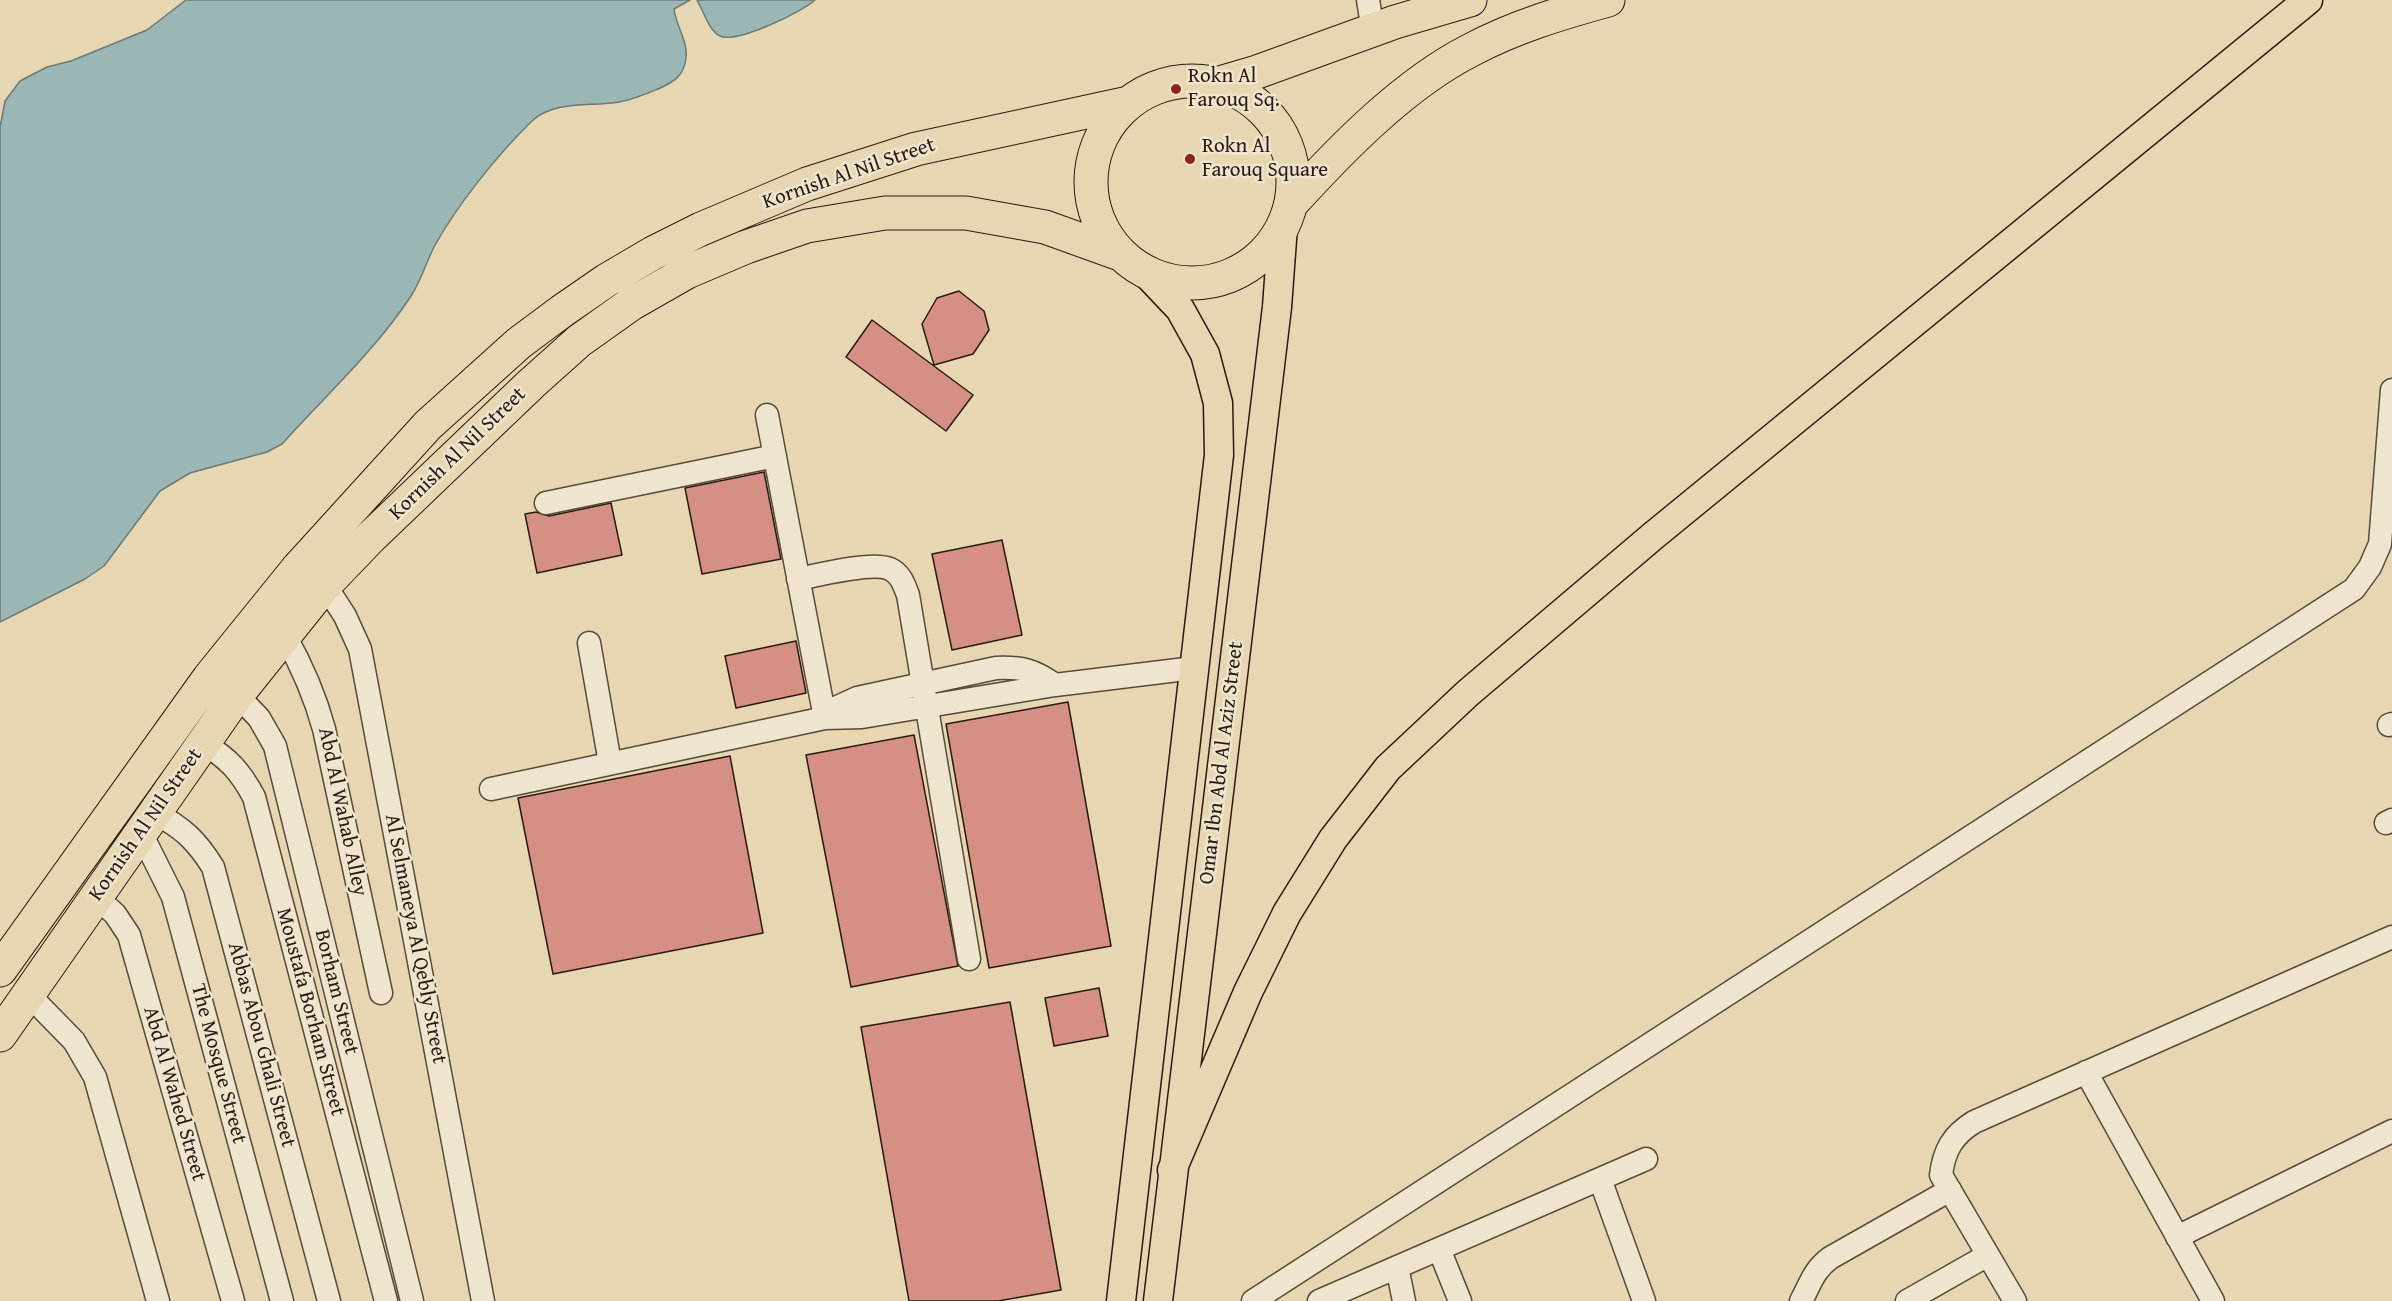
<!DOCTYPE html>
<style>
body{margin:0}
canvas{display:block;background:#e6d6b2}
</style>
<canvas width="2392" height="1301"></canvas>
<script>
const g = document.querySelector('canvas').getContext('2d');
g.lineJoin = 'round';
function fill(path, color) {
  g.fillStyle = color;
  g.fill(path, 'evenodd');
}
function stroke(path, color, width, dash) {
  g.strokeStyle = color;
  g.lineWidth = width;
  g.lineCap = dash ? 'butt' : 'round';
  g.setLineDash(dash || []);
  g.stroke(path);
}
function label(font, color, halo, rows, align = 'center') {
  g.font = font + ' "Gentium Book Plus",serif';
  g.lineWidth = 5;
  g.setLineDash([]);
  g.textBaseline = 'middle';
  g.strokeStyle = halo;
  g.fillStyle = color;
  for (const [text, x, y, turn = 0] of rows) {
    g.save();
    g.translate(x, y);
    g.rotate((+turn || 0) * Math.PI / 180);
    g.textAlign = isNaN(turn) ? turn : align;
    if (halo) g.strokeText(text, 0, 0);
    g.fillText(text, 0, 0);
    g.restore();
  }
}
const water = new Path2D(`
 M 186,0 L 690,0 L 674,9 C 676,26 688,41 686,58 C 684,76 674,82 658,89 C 646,94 632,100 619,102 C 591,107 554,100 532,121 C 498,154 457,205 434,247 C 426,263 421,281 411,296 C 375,351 326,395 282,444 L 267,452 L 190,473 L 160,491 L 104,566 L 85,579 L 0,622 L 0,127 L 5,101 L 20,81 L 47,67 L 71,61 L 147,30 Z
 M 697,0 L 815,0 C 802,12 736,44 720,36 C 709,31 703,10 697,0 Z`);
const building = new Path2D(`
 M 959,291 L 984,311 L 989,330 L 973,354 L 934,365 L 922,324 L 937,298 Z
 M 872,320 L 973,395 L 946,431 L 846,357 Z
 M 764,472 L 781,559 L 702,574 L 685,488 Z
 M 611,503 L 622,555 L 537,573 L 525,514 L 536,512 L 549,516 Z
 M 1002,540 L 1022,635 L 952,650 L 932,554 Z
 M 796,641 L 806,693 L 736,708 L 725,656 Z
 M 1068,702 L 1111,946 L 989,968 L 946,724 Z
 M 914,735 L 958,966 L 851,987 L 806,755 Z
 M 730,756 L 763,933 L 553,974 L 518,798 Z
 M 1099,988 L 1108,1036 L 1054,1046 L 1045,998 Z
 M 1010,1002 L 1061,1290 L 998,1301 L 909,1301 L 861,1027 Z`);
const minor = new Path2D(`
 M 1368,0 L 1373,31
 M 767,415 L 825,718
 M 546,503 L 775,456
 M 798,579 C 818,575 873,561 890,569 C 901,574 904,585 908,595 L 969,959
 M 325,585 L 345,616 L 360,649 L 483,1301
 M 285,636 C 302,666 315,696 324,729 L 381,993
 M 589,643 L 610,763
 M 237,695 L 259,718 L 275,746 L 412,1301
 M 825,718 L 833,709 L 857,698 L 996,668 C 1023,667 1034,670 1055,685
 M 2389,725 L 2392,724
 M 203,743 C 229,759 240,771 254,797 L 386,1301
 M 491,789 L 825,718 L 862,717 L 1055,685 L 1194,668
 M 155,813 C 183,828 196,840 213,867 L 329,1301
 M 2386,823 L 2392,820
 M 141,833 L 173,897 L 282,1301
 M 96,897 L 115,914 L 129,935 L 233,1301
 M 28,994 L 74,1041 L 95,1077 L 158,1301
 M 2086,1072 L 2213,1301
 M 1600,1179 L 1644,1301
 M 2177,1237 L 2392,1131
 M 1439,1249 L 1460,1301
 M 1397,1267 L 1404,1301
 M 1253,1301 L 2354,589 L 2370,567 L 2380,544 L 2392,390
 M 1319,1301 L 1646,1159
 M 1801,1301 C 1811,1283 1813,1271 1830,1258 L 1950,1190
 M 1907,1301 L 1988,1255
 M 2015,1301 L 1941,1175 C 1944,1150 1953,1135 1974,1122 L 2392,937`);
const major = new Path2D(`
 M 1172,1170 L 1248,992 L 1287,913 L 1333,839 L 1388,768 L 1468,693 L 1653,536 L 2308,0
 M 1121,1301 L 1219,455 L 1218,403 L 1205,354 L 1180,309 L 1145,272
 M 1158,1301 L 1277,307 L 1283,226`);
const highway = new Path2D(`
 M1091 182a101 101 0 1 1 202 0a101 101 0 1 1-202 0Z
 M 1216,84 L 1257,72 L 1395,22 L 1470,0
 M 1291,204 C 1341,149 1404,84 1471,50 C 1514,27 1561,13 1608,0
 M 0,970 L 209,678 L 298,568 L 428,425 L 519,343 L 562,311 L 607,280 L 653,253 L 701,229 L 807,184 L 916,149 L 1128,103
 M 0,1035 L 237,695 L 325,585 L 371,537 L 531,384 L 579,341 L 631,304 L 687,272 L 746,247 L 807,226 L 885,213 L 966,213 L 1045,227 L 1120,254`);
const markers = [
 [1176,89,6,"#8f2418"],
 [1190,159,6,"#8f2418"]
];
const poiNames = [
 ["Rokn Al",1188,77],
 ["Farouq Sq.",1188,101],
 ["Rokn Al",1202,147],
 ["Farouq Square",1202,171]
];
const streetNames = [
 ["Kornish Al Nil Street",849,174,-19],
 ["Kornish Al Nil Street",458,454,-44],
 ["Omar Ibn Abd Al Aziz Street",1222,763,-83],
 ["Abd Al Wahab Alley",342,812,78],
 ["Kornish Al Nil Street",146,825,-55],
 ["Al Selmaneya Al Qebly Street",415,939,79],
 ["Borham Street",336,992,76],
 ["Moustafa Borham Street",310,1012,75],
 ["Abbas Abou Ghali Street",261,1045,75],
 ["The Mosque Street",218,1064,75],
 ["Abd Al Wahed Street",174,1094,74]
];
fill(water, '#9ab7b6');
stroke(water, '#6d7974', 1.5);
fill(building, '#d58f84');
stroke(building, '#2a1b12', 1.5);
stroke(minor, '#594a3a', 25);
stroke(major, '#2a1b12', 31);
stroke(highway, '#2a1b12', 35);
stroke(minor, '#efe4cd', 22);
stroke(major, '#e6d6b2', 28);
stroke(highway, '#e6d6b2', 33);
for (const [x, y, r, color] of markers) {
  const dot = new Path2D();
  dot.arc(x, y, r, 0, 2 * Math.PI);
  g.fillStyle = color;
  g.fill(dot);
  stroke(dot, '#efe4cd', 2);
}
label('21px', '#2a1b12', '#efe4cd', poiNames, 'left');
label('21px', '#2a1b12', '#efe4cd', streetNames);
</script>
